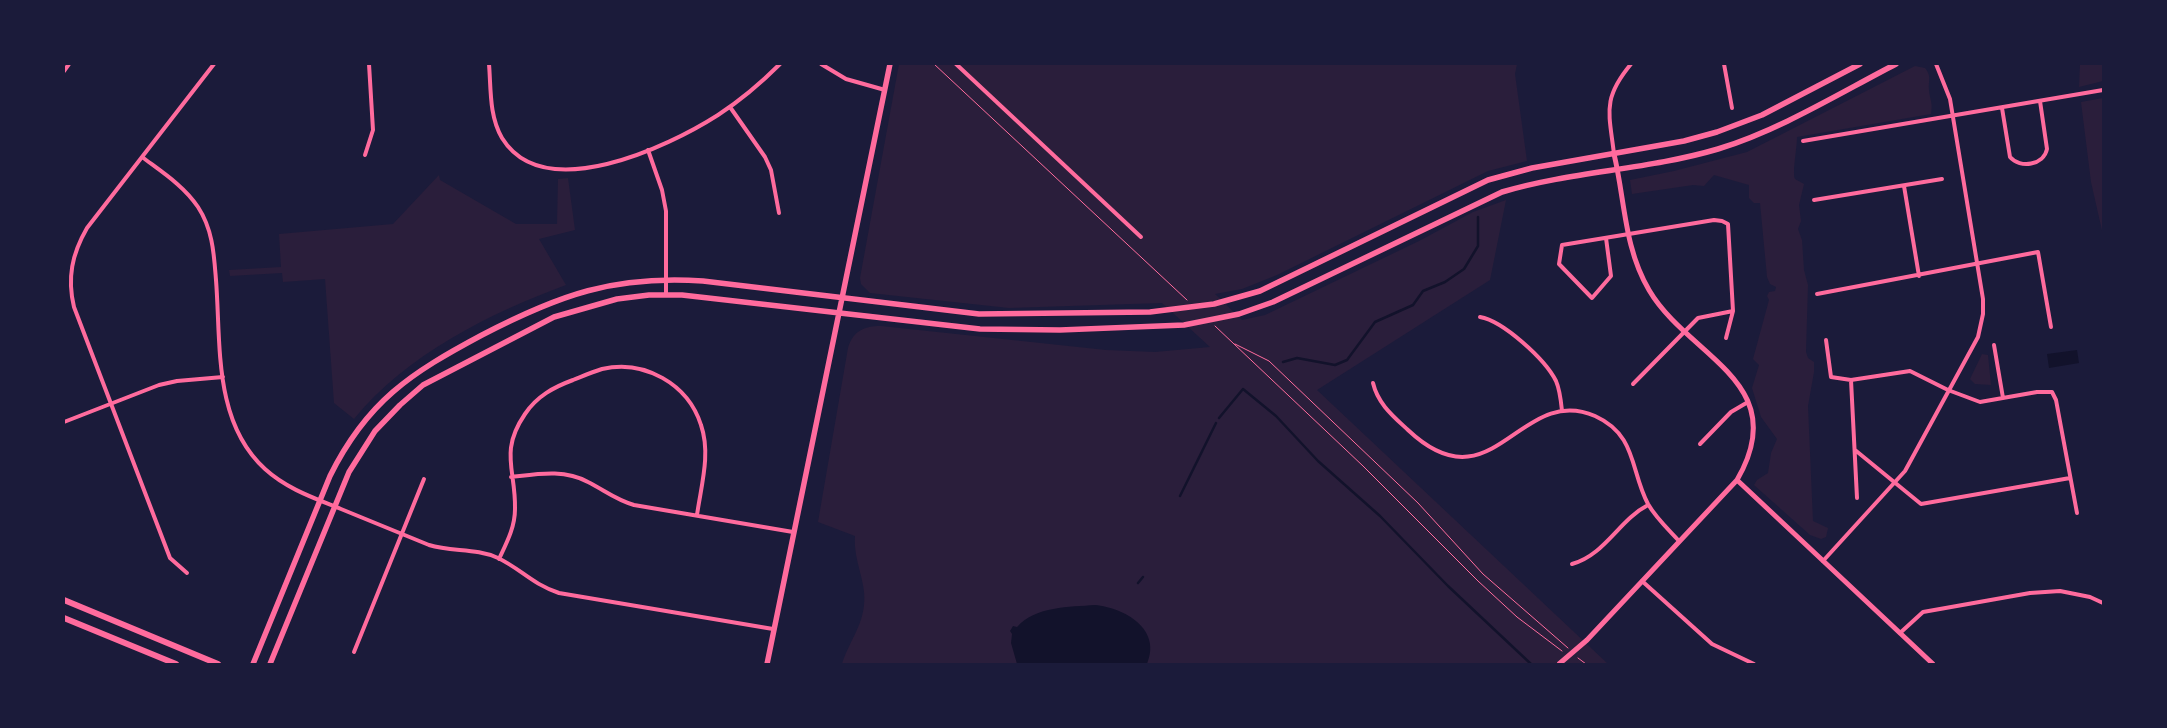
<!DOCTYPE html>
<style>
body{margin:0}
#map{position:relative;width:2167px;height:728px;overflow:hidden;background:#1b1b3a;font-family:"Noto Sans",sans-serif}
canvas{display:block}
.frame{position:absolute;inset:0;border:65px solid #1b1b3a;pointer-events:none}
</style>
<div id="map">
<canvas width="2167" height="728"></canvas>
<div class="frame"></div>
</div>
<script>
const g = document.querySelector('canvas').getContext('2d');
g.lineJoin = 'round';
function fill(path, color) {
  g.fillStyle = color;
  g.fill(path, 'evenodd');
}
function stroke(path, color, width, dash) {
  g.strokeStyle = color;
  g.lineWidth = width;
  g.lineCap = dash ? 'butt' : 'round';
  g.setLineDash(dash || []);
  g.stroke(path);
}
const green = new Path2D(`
 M 899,64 L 1517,64 L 1515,74 L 1527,161 L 1488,171 L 1277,275 L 1242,289 L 1215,294 L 1242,320 L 1265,315 L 1419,241 L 1473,212 L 1506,200 L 1490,280 L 1317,390 L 1608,664 L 842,664 C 848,644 862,627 864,605 C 867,582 853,561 855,536 L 818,522 L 848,348 C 853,331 864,326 881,326 L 1106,350 L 1155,352 L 1210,347 L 1162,303 L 1009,308 L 870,293 L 861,284 L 860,278 Z
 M 2080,64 L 2103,64 L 2103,81 L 2079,87 Z
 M 1915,66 L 1925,68 C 1932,77 1928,80 1929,90 C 1930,101 1933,102 1931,114 L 1797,137 C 1797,148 1792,173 1795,179 L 1804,184 L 1799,205 L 1801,221 L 1798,229 L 1802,240 L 1804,270 L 1808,285 L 1806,352 L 1808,358 L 1814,362 L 1814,372 L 1808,406 L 1813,521 L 1828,528 L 1826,537 L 1821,539 L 1810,535 L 1754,485 L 1757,480 L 1768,473 L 1771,453 L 1777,439 L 1761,417 L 1752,388 L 1759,365 L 1753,359 L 1769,300 L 1767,296 L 1769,292 L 1775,291 L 1776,287 L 1770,284 L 1767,277 L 1760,203 L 1754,203 L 1749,198 L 1749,185 L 1714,175 L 1704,186 L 1693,185 L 1632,194 L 1630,180 L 1674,171 L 1747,152 Z
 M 2103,98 L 2103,235 L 2091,182 L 2081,102 Z
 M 439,175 L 440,180 L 516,224 L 557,224 L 558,179 L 568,178 L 575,230 L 539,239 L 566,285 C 490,313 406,355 354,419 L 334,403 L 325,279 L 283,282 L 282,273 L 230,276 L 229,270 L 281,267 L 279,234 L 393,224 Z
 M 1982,354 L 1988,355 L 1991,385 L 1975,384 L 1970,379 Z`);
const water = new Path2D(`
 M 2077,350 L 2079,363 L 2049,368 L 2047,354 Z
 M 1095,605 C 1125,608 1162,629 1147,664 L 1017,664 L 1011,643 L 1012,634 L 1010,631 L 1013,626 L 1017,627 C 1036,606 1069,607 1095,605 Z`);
const stream = new Path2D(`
 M 1283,362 L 1297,358 L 1335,365 L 1347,360 L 1375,322 L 1413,305 L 1423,291 L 1445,282 L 1464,269 L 1478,246 L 1478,217
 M 1219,418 L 1243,389 L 1276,416 L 1318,461 L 1380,516 L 1448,586 L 1531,664
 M 1180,496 L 1216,423
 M 1138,583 L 1143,577`);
const path = new Path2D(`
 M 934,64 L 1187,300
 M 1215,326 L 1363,466 L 1478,581 L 1517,617 L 1562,651
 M 1235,344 L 1269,361 L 1418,503 L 1483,574 L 1568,648
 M 1578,658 L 1586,664`);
const minor = new Path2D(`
 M 489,64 C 491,88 489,116 502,138 C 544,206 668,147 718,115 C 741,100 761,83 780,64
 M 821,64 L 846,79 L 885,90
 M 956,64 L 1141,237
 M 1724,64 L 1732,108
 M 64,71 L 69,64
 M 730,107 L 765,157 L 771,170 L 779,213
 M 2002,108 L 2010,157 C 2020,169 2044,165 2047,149 L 2040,101
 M 1803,141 L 2103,90
 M 648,150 L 662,190 L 666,211 L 666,295
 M 1614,154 C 1609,112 1602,99 1631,64
 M 365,155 L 373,130 L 369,64
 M 142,157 C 162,172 184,186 198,207 C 213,230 214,255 216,280 C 221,343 213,422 265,469 C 287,489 314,498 341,509 C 371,521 400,533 429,545 C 452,552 476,548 498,558 C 521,569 532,584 559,593 L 773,629
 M 1904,186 L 1919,276
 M 1814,200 L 1942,179
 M 1606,238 L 1611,276 L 1592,298 L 1559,264 L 1562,245 L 1714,220 L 1722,221 L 1728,224 L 1733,311 L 1726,338
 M 1817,294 L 2038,252 L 2051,327
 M 1480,317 C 1503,321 1545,359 1556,381 C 1560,390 1561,401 1562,411
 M 1826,340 L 1831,377 L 1851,380
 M 1994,345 L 2003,398
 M 1373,383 C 1378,404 1393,416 1408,430 C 1493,510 1519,383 1595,416 C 1637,435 1630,470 1648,504 C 1656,518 1668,529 1679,541
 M 1633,384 L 1698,318 L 1733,311
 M 64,422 L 159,385 L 177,381 L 223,377
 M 1700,444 L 1731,412 L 1748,402
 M 1855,450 L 1921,504 L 2070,478
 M 511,477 C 538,474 564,469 588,482 C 604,490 616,500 634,505 L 793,532
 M 1857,498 L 1851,380 L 1910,371 L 1948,390 L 1980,402 L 2037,392 L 2052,392 L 2056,400 L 2077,513
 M 499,559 C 507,542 515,527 515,509 C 516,470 499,452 525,414 C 537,396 554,387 573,380 C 583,376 592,372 602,369 C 644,359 688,384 701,425 C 711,454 701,486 697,515
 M 1823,561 L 1905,471 L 1978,337 L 1983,314 L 1983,299 L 1950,99 L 1936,64
 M 1572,564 C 1605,555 1619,520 1648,505
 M 187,573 L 170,558 L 74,307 C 67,278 72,254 87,228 L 214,64
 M 1642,581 L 1712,644 L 1754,664
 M 1900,633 L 1923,612 L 2030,593 L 2060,591 L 2090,597 L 2103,603
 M 354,652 L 424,479`);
const tertiary = new Path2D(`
 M 1737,480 L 1933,664
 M 1559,664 L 1587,640 L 1737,480 C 1794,382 1688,357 1649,290 C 1624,248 1625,200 1614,154`);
const secondary = new Path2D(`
 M 253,664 L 330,476 C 367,401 411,373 482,335 C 559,295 614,275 703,281 L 979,314 L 1150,312 L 1214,304 L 1260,291 L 1488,180 L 1532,168 L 1684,141 L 1717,132 L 1762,115 L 1860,64
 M 270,664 L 349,472 L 375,431 L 400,405 L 423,385 L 554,317 L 617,299 L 649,295 L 682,295 L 980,329 L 1060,330 L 1184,325 L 1239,314 L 1273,302 L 1502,192 C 1573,171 1647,170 1718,149 C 1780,130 1838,94 1896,64
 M 767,664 L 890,64`);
const primary = new Path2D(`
 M 64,600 L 218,664
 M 64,618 L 176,664`);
fill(green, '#2a1e3b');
fill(water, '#12122b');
stroke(stream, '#12122b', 2.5);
stroke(path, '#ff6b9d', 1);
stroke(minor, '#ff6b9d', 4);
stroke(tertiary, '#ff6b9d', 5);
stroke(secondary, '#ff6b9d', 5.5);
stroke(primary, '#ff6b9d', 6);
</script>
